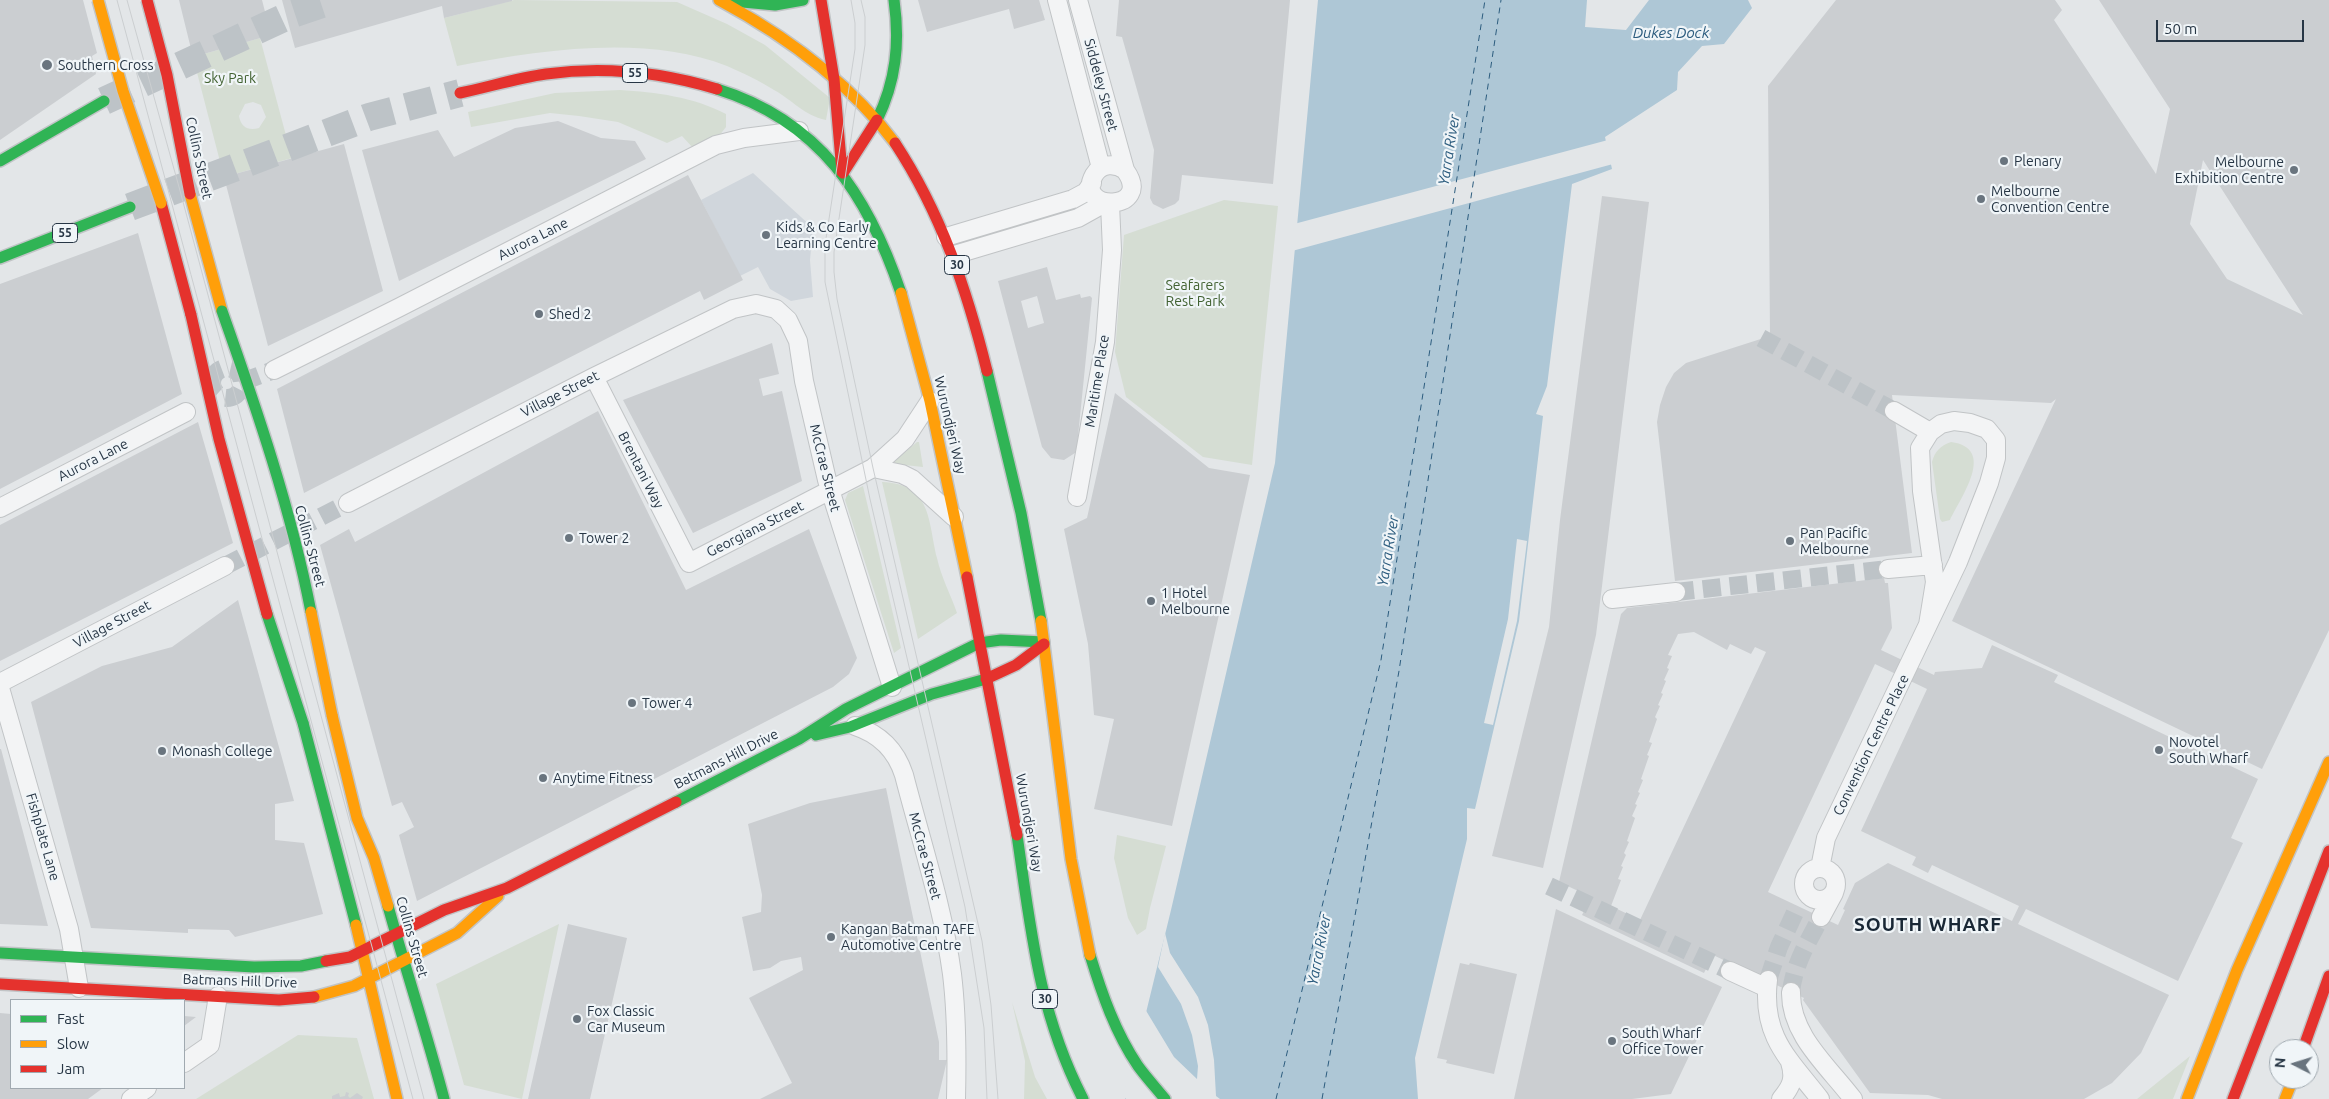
<!DOCTYPE html>
<style>
body{margin:0}
#map{position:relative;width:2329px;height:1099px;overflow:hidden;background:#e3e6e8;font-family:Ubuntu,sans-serif}
canvas{display:block}
.legend{position:absolute;left:10px;top:999px;width:175px;height:90px;box-sizing:border-box;background:#f0f5f8;border:1px solid #a0a9b0;margin:0;padding:6px 9px;list-style:none;font-size:15px;color:#273645}
.legend li{display:flex;align-items:center;gap:10px;height:25px}
.legend b{width:25px;border:1px solid #a0a9b0}
.north{position:absolute;left:2269px;top:1039px;width:50px;height:50px;box-sizing:border-box;background:#f0f5f8;border:1px solid #a0a9b0;border-radius:50%;rotate:275deg;font-size:14px;font-weight:700;line-height:20px;text-align:center;color:#273645}
.north::after{content:'';display:block;margin:auto;width:18px;height:22px;background:#69747e;clip-path:polygon(50% 0,100% 100%,50% 72%,0 100%)}
.scale{position:absolute;left:2156px;top:20px;width:148px;height:22px;box-sizing:border-box;border:2px solid #273645;border-top:0;padding-left:6px;font-size:15px;line-height:18px;white-space:nowrap;color:#273645;-webkit-text-stroke:4px #f0f5f8;paint-order:stroke}
</style>
<div id="map">
<canvas width="2329" height="1099"></canvas>
<ul class="legend">
<li><b style="height:6px;background:#30b455"></b>Fast</li>
<li><b style="height:6px;background:#ff9f0a"></b>Slow</li>
<li><b style="height:6px;background:#e5322d"></b>Jam</li>
</ul>
<div class="north">N</div>
<div class="scale">50 m</div>
</div>
<script>
const g = document.querySelector('canvas').getContext('2d');
g.lineJoin = 'round';
function fill(path, color) {
  g.fillStyle = color;
  g.fill(path, 'evenodd');
}
function stroke(path, color, width, dash) {
  g.strokeStyle = color;
  g.lineWidth = width;
  g.lineCap = dash ? 'butt' : 'round';
  g.setLineDash(dash || []);
  g.stroke(path);
}
function label(font, color, halo, rows, align = 'center') {
  g.font = font + ' Ubuntu,sans-serif';
  g.lineWidth = 4.5;
  g.setLineDash([]);
  g.textBaseline = 'middle';
  g.strokeStyle = halo;
  g.fillStyle = color;
  for (const [text, x, y, turn = 0] of rows) {
    g.save();
    g.translate(x, y);
    g.rotate((+turn || 0) * Math.PI / 180);
    g.textAlign = isNaN(turn) ? turn : align;
    if (halo) g.strokeText(text, 0, 0);
    g.fillText(text, 0, 0);
    g.restore();
  }
}
const built = new Path2D(`
 M 753,173 L 813,228 L 810,260 L 813,297 L 791,301 L 770,289 L 758,267 L 740,276 L 701,200 Z`);
const green = new Path2D(`
 M 514,0 L 677,2 L 727,24 L 765,45 L 830,98 L 826,120 C 803,115 794,101 774,90 C 760,81 743,73 727,66 C 646,34 540,50 457,66 L 444,18 Z
 M 260,38 L 292,158 L 224,177 L 193,57 ZM 253,102 L 261,105 L 266,117 L 259,128 C 248,131 241,127 239,116 L 245,104 Z
 M 620,90 C 655,92 694,97 726,114 L 726,127 L 719,136 L 694,149 L 682,136 L 667,143 L 618,122 L 579,116 L 550,113 L 471,127 L 468,112 L 555,93 Z
 M 1224,200 L 1278,206 L 1252,465 L 1203,457 L 1126,397 L 1115,352 L 1124,235 Z
 M 917,442 L 919,442 L 923,467 L 895,464 L 895,461 Z
 M 1951,442 C 1997,448 1961,497 1950,520 L 1942,522 L 1940,519 L 1932,462 C 1935,451 1940,446 1951,442 Z
 M 882,482 C 932,484 928,521 937,558 C 941,577 951,595 957,613 L 918,639 Z
 M 863,486 L 901,648 L 894,653 L 845,500 L 848,493 Z
 M 1117,835 L 1166,846 L 1150,908 L 1146,929 L 1137,935 L 1128,918 L 1114,858 Z
 M 559,924 L 522,1099 L 464,1085 L 436,984 Z
 M 1012,1002 L 1035,1077 L 1047,1099 L 1024,1099 L 1025,1061 Z
 M 298,1035 L 357,1038 L 374,1099 L 196,1099 Z
 M 2190,1056 L 2173,1099 L 2137,1099 Z`);
const water = new Path2D(`
 M 1318,0 L 1587,0 L 1585,27 L 1626,30 L 1649,0 L 1748,0 L 1752,8 L 1724,44 L 1702,46 L 1678,72 L 1677,90 L 1605,137 L 1612,169 L 1572,184 L 1547,386 L 1536,414 L 1543,416 L 1519,621 L 1475,809 L 1467,808 L 1467,839 L 1415,1058 L 1418,1099 L 1125,1099 L 1171,910 L 1275,463 Z`);
const pier = new Path2D(`
 M 1608,140 L 1613,164 L 1292,251 L 1294,224 Z
 M 1517,539 L 1527,541 L 1517,621 L 1493,725 L 1484,723 L 1508,619 Z
 M 1165,933 L 1170,953 L 1198,997 L 1208,1025 L 1214,1060 L 1216,1096 L 1220,1099 L 1126,1099 L 1123,1095 L 1145,1009 L 1174,1057 L 1197,1079 L 1198,1066 L 1192,1035 L 1181,1004 L 1158,967 Z`);
const ferry = new Path2D(`
 M 1276,1099 L 1381,660 L 1485,0
 M 1322,1099 L 1399,671 L 1501,0`);
const building = new Path2D(`
 M 0,0 L 83,0 L 97,53 L 92,56 L 96,74 L 0,140 Z
 M 179,0 L 262,0 L 271,35 L 193,57 Z
 M 282,0 L 512,0 L 512,1 L 444,18 L 442,6 L 295,48 Z
 M 918,0 L 1039,0 L 1045,20 L 1014,29 L 1009,9 L 927,32 Z
 M 1119,0 L 1290,0 L 1273,184 L 1182,175 L 1179,200 L 1175,204 L 1163,209 L 1153,204 L 1150,198 L 1154,150 L 1122,37 L 1116,36 Z
 M 1836,0 L 2055,0 L 2062,10 L 2054,20 L 2156,174 L 2170,109 L 2099,0 L 2329,0 L 2329,630 L 2262,769 L 1952,621 L 2056,399 L 2051,403 L 1892,395 L 1912,553 L 1675,581 L 1657,422 L 1660,405 L 1666,387 L 1674,373 L 1686,363 L 1770,336 L 1768,86 ZM 2203,160 L 2266,258 L 2303,315 L 2227,279 L 2190,224 Z
 M 558,121 L 601,138 L 635,141 L 646,159 L 399,281 L 362,150 L 438,130 L 454,157 L 515,128 Z
 M 344,144 L 383,291 L 268,346 L 224,177 Z
 M 688,175 L 743,280 L 704,300 L 700,291 L 304,493 L 277,389 Z
 M 1602,196 L 1649,202 L 1596,635 L 1543,868 L 1492,856 L 1549,627 L 1560,520 Z
 M 138,233 L 182,394 L 0,489 L 0,284 Z
 M 1047,267 L 1056,300 L 1080,294 L 1081,298 L 1090,296 L 1092,298 L 1077,446 L 1075,453 L 1064,460 L 1051,458 L 1042,447 L 998,281 ZM 1037,296 L 1044,323 L 1028,328 L 1021,301 Z
 M 772,343 L 779,374 L 759,379 L 763,396 L 782,391 L 802,481 L 693,533 L 623,400 Z
 M 1115,393 L 1209,468 L 1250,475 L 1172,826 L 1094,809 L 1114,719 L 1094,715 L 1088,644 L 1064,529 L 1087,518 Z
 M 598,411 L 686,590 L 809,529 L 857,658 L 849,674 L 833,687 L 417,901 L 399,835 L 414,827 L 402,802 L 392,806 L 320,545 L 349,529 L 355,542 Z
 M 198,422 L 233,543 L 0,661 L 0,525 Z
 M 1884,578 L 1885,583 L 1888,583 L 1892,628 L 1881,650 L 1934,675 L 1935,672 L 1982,668 L 1992,645 L 2058,675 L 2054,682 L 2258,779 L 2231,838 L 2243,843 L 2178,981 L 2026,909 L 2018,924 L 2169,995 L 2141,1053 L 2112,1083 L 2084,1099 L 1942,1099 L 1928,1095 L 1870,1093 L 1803,1000 L 1804,998 L 1713,955 L 1704,973 L 1582,915 L 1591,897 L 1559,882 L 1621,614 L 1627,608 ZM 1694,632 L 1727,650 L 1730,644 L 1751,654 L 1755,647 L 1766,652 L 1640,920 L 1611,906 L 1621,880 L 1618,879 L 1623,867 L 1621,866 L 1626,855 L 1624,853 L 1629,842 L 1627,841 L 1635,818 L 1632,816 L 1637,805 L 1635,804 L 1640,793 L 1638,792 L 1643,780 L 1641,779 L 1649,756 L 1647,755 L 1652,743 L 1649,742 L 1657,719 L 1655,717 L 1660,706 L 1658,705 L 1663,694 L 1661,693 L 1666,681 L 1664,680 L 1669,669 L 1667,668 L 1672,656 L 1668,655 L 1678,634 ZM 1875,664 L 1927,689 L 1861,831 L 1916,857 L 1912,865 L 1928,873 L 1932,865 L 2019,906 L 2012,921 L 1888,863 L 1855,883 L 1843,909 L 1845,910 L 1838,925 L 1768,892 Z
 M 238,600 L 294,801 L 275,804 L 275,840 L 304,843 L 323,914 L 235,937 L 229,930 L 188,929 L 188,933 L 91,928 L 31,702 L 102,666 L 172,647 Z
 M 0,749 L 1,749 L 48,926 L 0,924 Z
 M 886,788 L 939,1042 L 939,1060 L 947,1060 L 938,1099 L 760,1099 L 792,1083 L 749,998 L 803,970 L 801,957 L 781,961 L 770,968 L 753,971 L 742,917 L 761,912 L 762,895 L 748,824 L 810,803 Z
 M 1556,909 L 1722,987 L 1671,1094 L 1632,1099 L 1514,1099 Z
 M 568,924 L 627,938 L 590,1099 L 528,1099 Z
 M 1460,963 L 1469,965 L 1470,963 L 1517,974 L 1494,1074 L 1446,1063 L 1447,1060 L 1437,1058 Z
 M 0,1013 L 11,1014 L 11,1088 L 103,1088 L 88,1099 L 0,1099 Z
 M 184,1016 L 196,1017 L 184,1026 Z
 M 346,1092 L 349,1093 L 348,1096 L 350,1098 L 357,1093 L 363,1097 L 362,1099 L 332,1099 L 332,1096 L 339,1093 L 340,1097 L 345,1096 Z`);
const streetTunnel = new Path2D(`
 M 1761,338 L 1894,411
 M212 383a15 15 0 1 1 30 0a15 15 0 1 1-30 0Z
 M 242,382 L 274,370
 M 225,566 L 348,503
 M 1676,592 L 1888,569
 M 1549,886 L 1730,971
 M 1768,980 L 1779,947 L 1798,906
 M 1791,992 C 1794,964 1808,942 1821,917`);
const highwayTunnel = new Path2D(`
 M 104,101 L 292,14 L 334,0
 M 130,207 L 369,117 L 460,93`);
const street = new Path2D(`
 M 1057,0 L 1101,168
 M 1078,0 L 1125,170 C 1155,212 1073,213 1094,175 C 1101,163 1115,163 1125,170
 M 946,237 L 1073,199 L 1086,192 L 1092,183
 M 954,255 L 1078,218 L 1105,203
 M 274,370 L 400,307 L 716,145 L 744,138 L 799,131
 M 594,377 L 689,563 L 873,468 L 905,439 L 930,401
 M 1894,411 L 1930,432
 M 873,468 L 902,474 L 912,479 L 954,517
 M 1077,497 L 1105,342 L 1112,250 L 1110,204
 M 348,503 L 594,377 L 733,309 L 756,304 L 776,309 L 788,320 L 798,341 L 804,381 L 827,480 L 892,687
 M 0,508 L 186,412
 M 1888,569 L 1933,565
 M 1612,599 L 1676,592
 M 0,683 L 225,566
 M 0,688 L 69,929 L 79,988
 M 855,726 C 880,734 896,750 904,775 C 921,841 943,907 952,974 C 957,1015 957,1058 956,1099
 M 1820,868 L 1826,838 L 1958,562 L 1989,483 L 1996,458 L 1996,440 L 1987,429 L 1970,423 L 1954,421 L 1941,424 L 1930,432 L 1920,448 L 1922,491 L 1935,582 L 1928,625
 M1804 884a16 16 0 1 1 32 0a16 16 0 1 1-32 0Z
 M 1821,917 L 1834,893
 M 1730,971 L 1767,988
 M 1768,980 C 1761,1036 1789,1059 1820,1099
 M 1791,992 C 1790,1035 1829,1067 1853,1099
 M 184,1063 L 210,1045 L 218,996
 M 131,1099 L 147,1088
 M 1781,1099 C 1792,1086 1795,1078 1790,1062`);
const fast = new Path2D(`
 M 721,0 L 775,5 L 803,0
 M 717,89 C 820,121 868,195 901,293
 M 877,120 C 896,81 900,43 894,0
 M 0,161 L 104,101
 M 0,258 L 130,207
 M 987,371 L 1021,513 L 1041,621
 M 979,643 L 1001,640 L 1044,642
 M 303,723 L 356,925
 M 816,735 L 850,727 L 932,694 L 986,679
 M 676,802 L 799,739 L 846,709 L 979,643
 M 1017,835 C 1031,930 1038,1011 1083,1099
 M 388,906 C 406,971 427,1034 444,1099
 M 0,953 L 254,967 L 301,966 L 326,961
 M 1090,955 C 1102,994 1115,1032 1138,1066 C 1146,1077 1156,1088 1165,1099`);
const slow = new Path2D(`
 M 719,0 C 784,35 850,83 895,143
 M 190,194 L 222,311
 M 901,293 L 930,401 L 967,577
 M 1041,621 L 1071,859 L 1090,955
 M 332,715 L 357,818 L 374,858 L 388,906
 M 356,925 L 397,1099
 M 314,997 L 354,986 L 457,933 L 498,896
 M 2187,1099 L 2237,970 L 2329,762
 M 2285,1099 L 2293,1079`);
const jam = new Path2D(`
 M 821,0 L 834,79
 M 834,79 L 842,172
 M 460,93 C 489,87 517,78 546,74 C 604,66 661,72 717,89
 M 895,143 C 941,213 967,290 987,371
 M 843,173 L 877,120
 M 161,203 L 191,315
 M 967,577 L 1017,835
 M 986,679 L 1016,665 L 1044,644
 M 326,961 L 350,957 L 444,910 L 507,888 L 676,802
 M 0,984 L 279,1000 L 314,997
 M 2303,1049 L 2329,976
 M 2233,1099 L 2329,851`);
const tram = new Path2D(`
 M 117,0 L 413,1099
 M 127,0 L 179,187 L 424,1099
 M 851,0 L 855,23 L 855,49 L 825,245 L 825,282 L 870,499 L 965,907 L 984,1028 L 987,1099
 M 861,0 L 865,17 L 865,45 L 834,252 L 834,272 L 837,299 L 873,468 L 982,941 L 991,1005 L 998,1099`);
const fastBridge = new Path2D(`
 M 222,311 C 257,410 291,509 311,612
 M 267,614 L 303,723`);
const slowBridge = new Path2D(`
 M 98,0 L 123,91 L 161,203
 M 311,612 L 332,715`);
const jamBridge = new Path2D(`
 M 147,0 L 167,75 L 190,194
 M 191,315 L 219,439 L 267,614`);
const markers = [
 [47,65,6,"#69747e"],
 [2004,161,5,"#69747e"],
 [2294,170,5,"#69747e"],
 [1981,199,5,"#69747e"],
 [766,235,5,"#69747e"],
 [539,314,5,"#69747e"],
 [569,538,5,"#69747e"],
 [1790,541,5,"#69747e"],
 [1151,601,5,"#69747e"],
 [632,703,5,"#69747e"],
 [2159,750,5,"#69747e"],
 [162,751,5,"#69747e"],
 [543,778,5,"#69747e"],
 [831,937,5,"#69747e"],
 [577,1019,5,"#69747e"],
 [1612,1041,5,"#69747e"]
];
const shields = [
 [635,73,25],
 [65,233,25],
 [957,265,25],
 [1045,999,25]
];
const shieldNames = [
 ["55",635,73],
 ["55",65,233],
 ["30",957,265],
 ["30",1045,999]
];
const poiNames = [
 ["Southern Cross",58,65],
 ["Plenary",2014,161],
 ["Melbourne",2284,162,"right"],
 ["Exhibition Centre",2284,178,"right"],
 ["Melbourne",1991,191],
 ["Convention Centre",1991,207],
 ["Kids & Co Early",776,227],
 ["Learning Centre",776,243],
 ["Shed 2",549,314],
 ["Pan Pacific",1800,533],
 ["Melbourne",1800,549],
 ["Tower 2",579,538],
 ["1 Hotel",1161,593],
 ["Melbourne",1161,609],
 ["Tower 4",642,703],
 ["Novotel",2169,742],
 ["South Wharf",2169,758],
 ["Monash College",172,751],
 ["Anytime Fitness",553,778],
 ["Kangan Batman TAFE",841,929],
 ["Automotive Centre",841,945],
 ["Fox Classic",587,1011],
 ["Car Museum",587,1027],
 ["South Wharf",1622,1033],
 ["Office Tower",1622,1049]
];
const parkNames = [
 ["Sky Park",230,78],
 ["Seafarers",1195,285],
 ["Rest Park",1195,301]
];
const streetNames = [
 ["Siddeley Street",1101,85,75],
 ["Collins Street",199,158,78],
 ["Aurora Lane",533,239,-27],
 ["Maritime Place",1097,381,-81],
 ["Village Street",560,394,-27],
 ["Wurundjeri Way",950,425,77],
 ["Aurora Lane",93,460,-27],
 ["McCrae Street",825,468,76],
 ["Brentani Way",641,470,63],
 ["Georgiana Street",755,529,-27],
 ["Collins Street",310,546,75],
 ["Village Street",112,624,-28],
 ["Convention Centre Place",1871,745,-64],
 ["Batmans Hill Drive",726,759,-27],
 ["Wurundjeri Way",1029,823,80],
 ["Fishplate Lane",43,837,74],
 ["McCrae Street",925,856,75],
 ["Collins Street",412,937,74],
 ["Batmans Hill Drive",240,981,2]
];
const waterNames = [
 ["Dukes Dock",1671,33],
 ["Yarra River",1449,150,-81],
 ["Yarra River",1388,551,-81],
 ["Yarra River",1319,950,-79]
];
const districtNames = [
 ["SOUTH WHARF",1928,925]
];
fill(built, '#d0d6dc');
fill(green, '#d5ddd3');
fill(water, '#aec7d6');
fill(pier, '#e3e6e8');
stroke(ferry, '#2c5c7e', 1, [6, 5]);
fill(building, '#cbced1');
stroke(streetTunnel, '#bdc3c7', 18, [18, 9]);
stroke(highwayTunnel, '#bdc3c7', 28, [28, 14]);
stroke(street, '#c1c4c6', 20);
stroke(fast, '#c1c4c6', 14);
stroke(slow, '#c1c4c6', 14);
stroke(jam, '#c1c4c6', 14);
stroke(street, '#f3f4f5', 18);
stroke(fast, '#30b455', 11);
stroke(slow, '#ff9f0a', 11);
stroke(jam, '#e5322d', 11);
stroke(tram, '#cbced0', 1);
stroke(fastBridge, '#c1c4c6', 14, []);
stroke(slowBridge, '#c1c4c6', 14, []);
stroke(jamBridge, '#c1c4c6', 14, []);
stroke(fastBridge, '#30b455', 11);
stroke(slowBridge, '#ff9f0a', 11);
stroke(jamBridge, '#e5322d', 11);
for (const [x, y, r, color] of markers) {
  const dot = new Path2D();
  dot.arc(x, y, r, 0, 2 * Math.PI);
  g.fillStyle = color;
  g.fill(dot);
  stroke(dot, '#f0f5f8', 2);
}
for (const [x, y, w] of shields) {
  const box = new Path2D();
  box.roundRect(x - w / 2, y - 9.5, w, 19, 4);
  g.fillStyle = '#f0f5f8';
  g.fill(box);
  stroke(box, '#273645', 1);
}
label('bold 12px', '#273645', null, shieldNames);
label('14px', '#273645', '#f0f5f8', poiNames, 'left');
label('14px', '#426232', '#f0f5f8', parkNames);
label('14px', '#273645', '#f0f5f8', streetNames);
label('italic 15px', '#2c5c7e', '#f0f5f8', waterNames);
g.letterSpacing = '1px';
label('bold 19px', '#192735', '#f0f5f8', districtNames);
g.letterSpacing = '0px';
</script>
